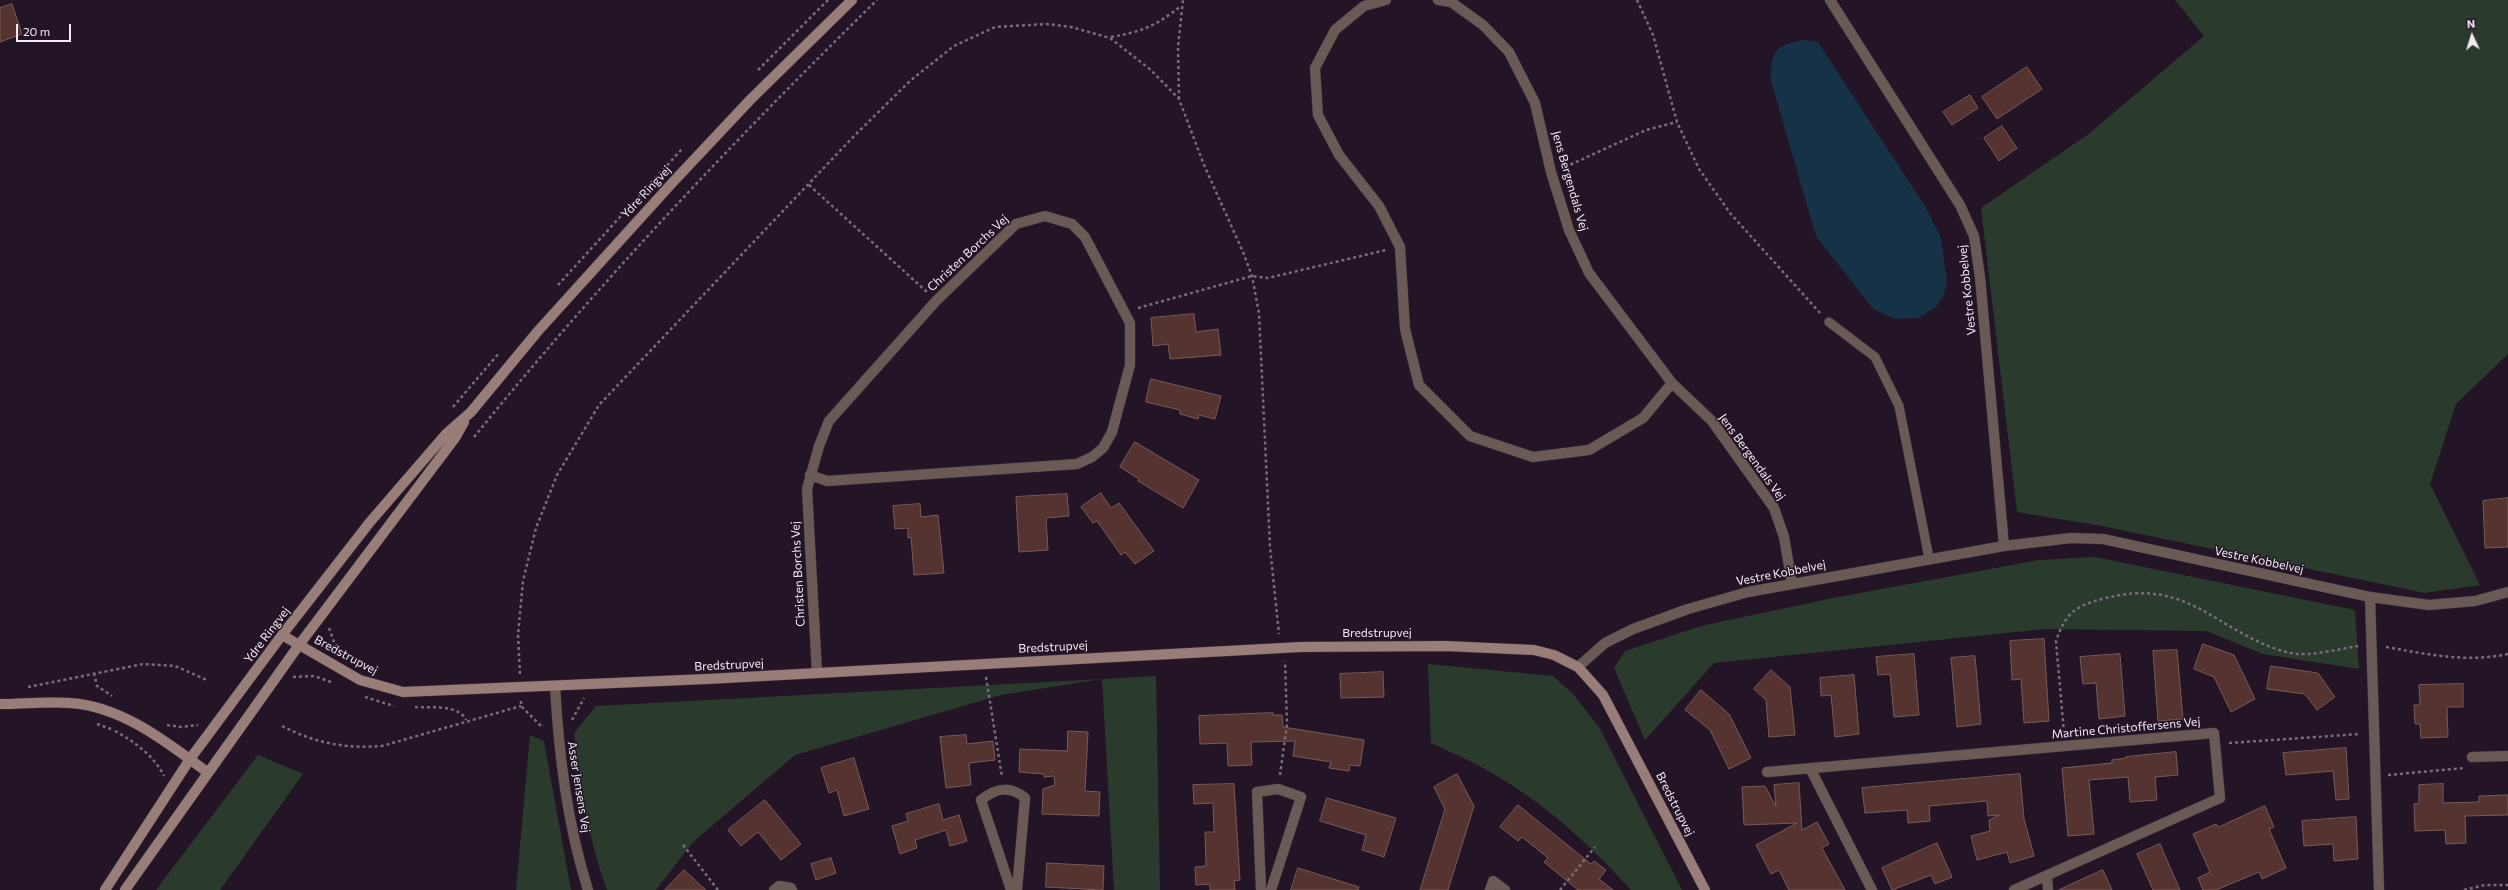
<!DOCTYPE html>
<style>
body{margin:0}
#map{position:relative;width:2508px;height:890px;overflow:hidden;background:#231525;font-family:Commissioner,sans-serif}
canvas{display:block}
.north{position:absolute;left:2452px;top:16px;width:40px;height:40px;-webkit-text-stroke:3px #231525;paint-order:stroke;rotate:356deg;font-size:11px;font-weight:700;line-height:16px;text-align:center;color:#f3e9f4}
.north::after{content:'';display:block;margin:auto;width:14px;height:18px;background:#f3e9f4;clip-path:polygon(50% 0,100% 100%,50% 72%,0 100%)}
.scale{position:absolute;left:16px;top:24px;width:55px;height:18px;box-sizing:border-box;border:2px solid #f3e9f4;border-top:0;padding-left:5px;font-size:12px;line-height:14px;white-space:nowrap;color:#f3e9f4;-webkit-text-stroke:3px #231525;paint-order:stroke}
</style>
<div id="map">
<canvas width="2508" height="890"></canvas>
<div class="north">N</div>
<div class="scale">20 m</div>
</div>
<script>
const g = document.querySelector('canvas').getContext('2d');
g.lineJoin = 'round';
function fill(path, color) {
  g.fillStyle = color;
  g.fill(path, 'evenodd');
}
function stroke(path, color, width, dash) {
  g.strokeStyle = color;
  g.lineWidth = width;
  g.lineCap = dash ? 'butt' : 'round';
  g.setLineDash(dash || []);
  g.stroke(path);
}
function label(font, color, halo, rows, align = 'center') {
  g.font = font + ' Commissioner,sans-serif';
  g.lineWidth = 3;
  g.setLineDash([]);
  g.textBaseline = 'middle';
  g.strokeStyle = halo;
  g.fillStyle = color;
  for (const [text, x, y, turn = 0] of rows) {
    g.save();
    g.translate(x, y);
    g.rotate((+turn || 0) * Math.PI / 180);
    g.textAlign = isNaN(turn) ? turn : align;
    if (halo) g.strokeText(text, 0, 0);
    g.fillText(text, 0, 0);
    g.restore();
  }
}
const green = new Path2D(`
 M 2175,0 L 2508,0 L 2508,354 L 2456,404 L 2430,484 L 2480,585 L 2425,593 L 2102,526 L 2017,512 L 1981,208 L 2090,133 L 2204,36 Z
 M 2095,557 L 2355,610 L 2359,669 L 2263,654 L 2206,631 L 2045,629 L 1714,663 L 1645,740 L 1614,668 L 1625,651 L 1701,626 L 1833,598 L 2039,560 Z
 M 1428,664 L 1553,676 L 1573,694 L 1599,727 L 1682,890 L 1631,890 C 1589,844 1543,801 1488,771 C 1470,760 1450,752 1431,743 Z
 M 1156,676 L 1160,890 L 1114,890 L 1102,679 L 1001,695 L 795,755 L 693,842 L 656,890 L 607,890 C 588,837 581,789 574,733 L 596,706 L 1103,679 Z
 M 530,735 L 544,741 L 571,890 L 516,890 Z
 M 258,755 L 303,774 L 220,890 L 156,890 Z`);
const water = new Path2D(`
 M 1805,40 L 1818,42 L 1926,208 L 1941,238 L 1947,282 L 1943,297 L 1936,307 L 1918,318 L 1895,319 L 1873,309 L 1816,236 L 1771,81 C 1770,51 1776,44 1805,40 Z`);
const building = new Path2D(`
 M 12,4 L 22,34 L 0,42 L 0,8 Z
 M 2027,67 L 2042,89 L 1997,119 L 1982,97 Z
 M 1970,95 L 1978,108 L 1952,125 L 1943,112 Z
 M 2002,126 L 2017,148 L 1999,161 L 1984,138 Z
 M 1194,314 L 1196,332 L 1218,329 L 1221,355 L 1170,359 L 1168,344 L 1153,346 L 1151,318 Z
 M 1151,379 L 1221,396 L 1215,419 L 1199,415 L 1198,419 L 1180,414 L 1180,410 L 1146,402 Z
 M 1135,442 L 1199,480 L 1183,508 L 1138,481 L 1139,479 L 1120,467 Z
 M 1101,493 L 1111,508 L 1119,503 L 1154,551 L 1135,564 L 1125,552 L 1121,555 L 1097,521 L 1093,523 L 1081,507 Z
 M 1067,494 L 1069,516 L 1046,518 L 1048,550 L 1019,552 L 1016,497 Z
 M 2508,498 L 2508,547 L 2485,548 L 2483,501 Z
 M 920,504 L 921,517 L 938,515 L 944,573 L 914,575 L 911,537 L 908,538 L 908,528 L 895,529 L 893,506 Z
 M 2044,639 L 2049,721 L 2024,723 L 2021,679 L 2012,680 L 2010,641 Z
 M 2203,644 L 2234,655 L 2255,699 L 2231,712 L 2214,677 L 2194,669 Z
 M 2177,650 L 2183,719 L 2158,721 L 2153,651 Z
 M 1914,654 L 1919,715 L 1894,717 L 1890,674 L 1878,675 L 1876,657 Z
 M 2120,654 L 2125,716 L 2099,719 L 2096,683 L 2083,684 L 2080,657 Z
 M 1975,656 L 1981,724 L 1957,727 L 1951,658 Z
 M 2271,666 L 2318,673 L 2335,697 L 2317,710 L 2305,694 L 2267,689 Z
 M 1771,670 L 1790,687 L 1795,735 L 1769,737 L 1766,700 L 1754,689 Z
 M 1383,672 L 1384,697 L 1341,698 L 1340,674 Z
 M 1854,675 L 1859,734 L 1835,737 L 1831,695 L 1821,696 L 1820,678 Z
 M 2463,684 L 2463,707 L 2447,707 L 2448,737 L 2421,738 L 2420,724 L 2415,724 L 2414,705 L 2420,705 L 2419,685 Z
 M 1701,690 L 1729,714 L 1751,758 L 1729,769 L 1710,730 L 1685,710 Z
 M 1273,713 L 1273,715 L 1282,715 L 1283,727 L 1364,740 L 1360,766 L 1350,765 L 1349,771 L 1329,768 L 1331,762 L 1293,756 L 1295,741 L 1251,742 L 1252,765 L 1228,766 L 1227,743 L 1200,744 L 1199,716 Z
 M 1068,731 L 1088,732 L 1085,791 L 1100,792 L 1099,816 L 1042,814 L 1043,789 L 1055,785 L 1054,776 L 1044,777 L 1044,774 L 1019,772 L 1020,749 L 1067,751 Z
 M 966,735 L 967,744 L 993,741 L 995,760 L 969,763 L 971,785 L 946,788 L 940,737 Z
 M 2346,748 L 2349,799 L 2336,800 L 2333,771 L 2286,775 L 2283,753 Z
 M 2176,752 L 2178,775 L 2155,777 L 2157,800 L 2130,802 L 2128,777 L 2089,780 L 2094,834 L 2068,836 L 2062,768 L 2112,763 L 2112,760 L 2126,758 L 2126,757 Z
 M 854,758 L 869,809 L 844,816 L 837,790 L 829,793 L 821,768 Z
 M 1457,774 L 1474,806 L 1448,890 L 1420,890 L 1445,809 L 1434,787 Z
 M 2020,774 L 2024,819 L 2034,856 L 2010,863 L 2007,852 L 1977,860 L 1971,836 L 1990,831 L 1989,820 L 1999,815 L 1988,816 L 1987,801 L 1929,806 L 1930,821 L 1908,823 L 1907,810 L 1865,813 L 1862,788 Z
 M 1799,783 L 1802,830 L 1817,822 L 1829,844 L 1822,848 L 1845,890 L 1789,890 L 1779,870 L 1771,874 L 1756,845 L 1797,823 L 1744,825 L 1742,787 L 1765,786 L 1776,807 L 1774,785 Z
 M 1234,784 L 1240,880 L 1234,881 L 1235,890 L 1210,890 L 1210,884 L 1196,885 L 1195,867 L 1206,866 L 1205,832 L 1214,832 L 1213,803 L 1194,804 L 1193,785 Z
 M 2443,784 L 2443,803 L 2479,802 L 2479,796 L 2508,795 L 2508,815 L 2465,816 L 2466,843 L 2446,844 L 2445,830 L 2415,831 L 2414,804 L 2419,803 L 2419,785 Z
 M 1327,798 L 1396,818 L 1384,857 L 1362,850 L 1366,835 L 1320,821 Z
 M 765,800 L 801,844 L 781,860 L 758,832 L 741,846 L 728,830 Z
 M 939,804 L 943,820 L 959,815 L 967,841 L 950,846 L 946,830 L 915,840 L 917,848 L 900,854 L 892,826 L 908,821 L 906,814 Z
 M 1518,805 L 1591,864 L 1594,861 L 1606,870 L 1599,879 L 1613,890 L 1578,890 L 1544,862 L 1548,858 L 1522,837 L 1518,841 L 1500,827 Z
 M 2265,806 L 2274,827 L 2269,829 L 2286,868 L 2262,879 L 2259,872 L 2216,890 L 2203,890 L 2198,878 L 2210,872 L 2193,834 L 2216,824 L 2218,827 Z
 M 2356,817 L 2358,859 L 2334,861 L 2333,844 L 2304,846 L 2302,821 Z
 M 1937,843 L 1952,877 L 1935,884 L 1931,875 L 1892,890 L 1882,868 Z
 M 2160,844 L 2180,890 L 2153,890 L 2137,854 Z
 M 831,858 L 836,873 L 816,880 L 811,864 Z
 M 1047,863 L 1104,866 L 1103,890 L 1046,887 Z
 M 1298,868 L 1359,887 L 1358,890 L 1291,890 Z
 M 684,870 L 706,890 L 665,890 Z
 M 2103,870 L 2112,890 L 2059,890 Z`);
const path = new Path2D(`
 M 1637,0 L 1653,35 L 1677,122 L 1699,169 L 1730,213 L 1820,313
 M 1111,37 C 1141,32 1156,26 1181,6
 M 758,70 L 828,0
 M 1179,99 L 1178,47 L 1183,0
 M 1565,167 L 1646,130 L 1677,122
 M 809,185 L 927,292
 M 558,285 L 682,149
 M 1138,308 L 1252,276 L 1268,278 L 1386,250
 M 453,407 L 499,353
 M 474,437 C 599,283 735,139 877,0
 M 329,628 L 334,642 L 342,653
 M 2386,647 C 2427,654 2466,663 2508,654
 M 94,673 L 97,686 L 112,696
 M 520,674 L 518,635 L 523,581 L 536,528 L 557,475 L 599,405 L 854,136 L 911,80 L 954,46 L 995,27 L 1047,24 L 1071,27 L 1110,38 L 1151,70 L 1179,99 L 1204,165 L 1243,252 L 1252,276 L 1259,313 L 1270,547 L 1279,634
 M 293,677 L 314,676 L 331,682
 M 986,677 L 1002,777
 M 28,687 L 143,664 L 175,666 L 207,680
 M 365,697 L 394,706
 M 521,701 L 521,706 L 541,726 L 544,726
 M 415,707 C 430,708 459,704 466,720
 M 572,720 L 584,698
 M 97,724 L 111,729
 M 167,725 L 181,727 L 198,725
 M 282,726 C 315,743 346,749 382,746 L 521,706
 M 115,731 C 135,742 154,756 164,776
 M 2064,733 L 2056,641 C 2065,614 2075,606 2102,599 C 2189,575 2215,632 2286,652 C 2308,658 2337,649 2359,646
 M 2229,743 L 2360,734
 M 1280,775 L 1287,724 L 1285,661
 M 2388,775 L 2464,768
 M 683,845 L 718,890
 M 1560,890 L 1595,847
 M 2464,890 L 2485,885 L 2508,885`);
const lane = new Path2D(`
 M 1829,322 L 1875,357 L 1899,406 L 1929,558`);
const street = new Path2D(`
 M 1386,0 L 1364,6 L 1335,30 L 1315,68 L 1318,115 L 1339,155 L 1379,206 L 1400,247 L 1405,329 L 1419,385 L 1470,436 L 1533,457 L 1589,450 L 1643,418 L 1672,383
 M 1438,0 L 1451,2 L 1483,25 L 1509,52 L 1535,103 L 1551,172 L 1569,230 L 1589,273 L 1672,383 L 1712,421 L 1774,508 L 1784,537 L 1792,584
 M 1830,0 L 1960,205 L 1974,236 L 1980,277 L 2004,546
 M 810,475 L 827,481 L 1077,464 L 1092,457 L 1103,448 L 1112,432 L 1130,365 L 1130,323 L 1085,237 L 1072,224 L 1045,216 L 1016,224 L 936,301 L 829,421 L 819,446 L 807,489 L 817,673
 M 2370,597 L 2379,890
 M 1578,667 L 1605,643 L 1633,629 L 1688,609 L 1748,592 L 2004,546 L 2071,538 L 2103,539 L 2370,597 L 2429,605 L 2475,601 L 2508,592
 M 555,686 C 559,756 567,823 588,890
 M 2472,757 L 2508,756
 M 1810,768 L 1872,890
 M 1767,772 L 2214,733 L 2220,798 L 2014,890
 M 2047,876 L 2048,890
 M 774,890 L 779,886 L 791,888 L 792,890
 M 1011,890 L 981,800 C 996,788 1010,785 1025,798 L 1017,890
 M 1261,890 L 1257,792 L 1278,789 L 1301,797 L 1271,890
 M 1490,890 L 1493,881 L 1505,890`);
const secondary = new Path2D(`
 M 282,635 L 360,680 L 403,692 L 707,679 L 1301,647 L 1445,646 L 1534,650 L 1554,655 L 1578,667 L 1603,695 L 1705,890
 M 0,704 C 23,704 47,701 70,703 C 121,706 167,742 207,772
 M 105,890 L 190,759 L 282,635 L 370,522 L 446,434 L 471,412 L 538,331 L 673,182 L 751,99 L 852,0
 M 125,890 L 299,645 L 455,438 L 464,422`);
const streetNames = [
 ["Jens Bergendals Vej",1570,181,74],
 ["Ydre Ringvej",646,192,-47],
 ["Christen Borchs Vej",968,253,-43],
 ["Vestre Kobbelvej",1967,290,-96],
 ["Jens Bergendals Vej",1752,457,54],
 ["Vestre Kobbelvej",2259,560,12],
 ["Vestre Kobbelvej",1781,573,-11],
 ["Christen Borchs Vej",798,574,-93],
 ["Bredstrupvej",1377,633],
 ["Ydre Ringvej",267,635,-53],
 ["Bredstrupvej",1053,647,-3],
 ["Bredstrupvej",346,655,28],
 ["Bredstrupvej",729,665,-3],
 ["Martine Christoffersens Vej",2126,728,-5],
 ["Asser Jensens Vej",579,787,81],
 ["Bredstrupvej",1675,804,63]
];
fill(green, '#2a3b2d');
fill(water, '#163247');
fill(building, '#553331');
stroke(building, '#775b59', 1);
stroke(lane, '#403342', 10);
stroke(street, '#403342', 11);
stroke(secondary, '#403342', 11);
stroke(path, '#796d7b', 2.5, [3, 3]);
stroke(lane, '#6a5a56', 9);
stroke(street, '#6a5a56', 10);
stroke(secondary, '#987d78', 10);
label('12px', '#f3e9f4', '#231525', streetNames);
</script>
